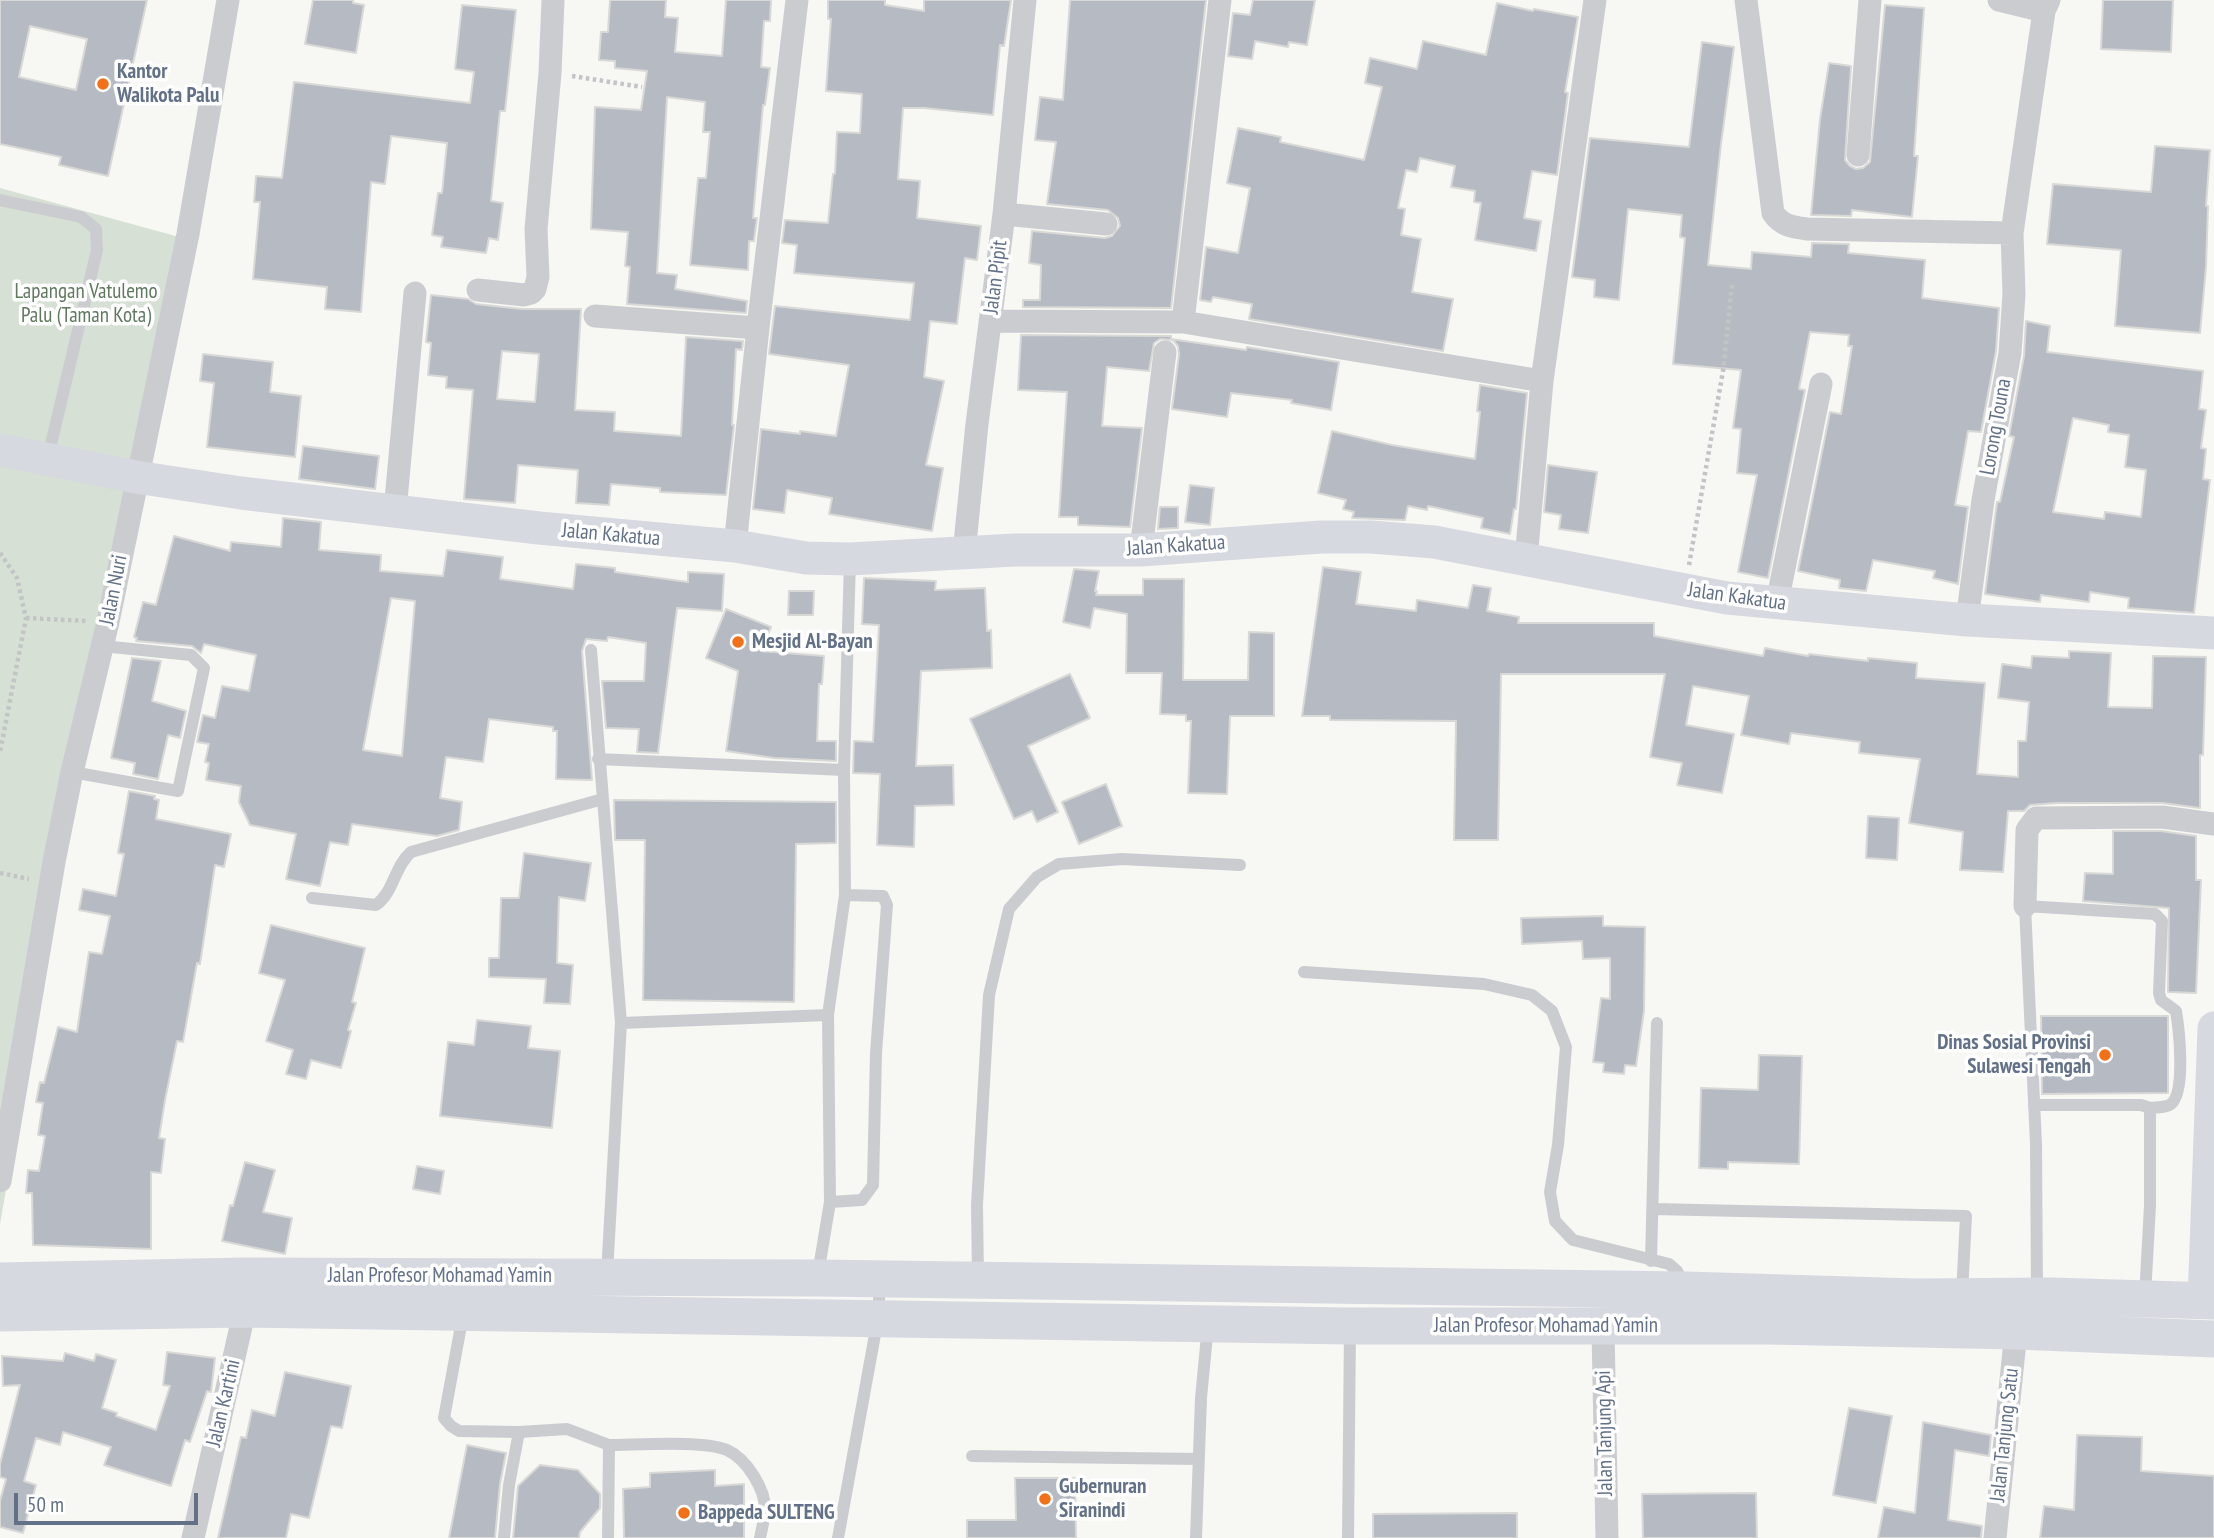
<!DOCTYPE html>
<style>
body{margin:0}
#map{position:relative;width:2214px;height:1538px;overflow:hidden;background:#f7f7f4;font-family:"PT Sans Narrow",sans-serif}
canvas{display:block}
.scale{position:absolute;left:14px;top:1493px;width:184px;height:32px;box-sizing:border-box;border:4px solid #637188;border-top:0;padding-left:9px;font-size:21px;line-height:24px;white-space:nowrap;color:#637188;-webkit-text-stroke:5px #fff;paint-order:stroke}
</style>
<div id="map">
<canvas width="2214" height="1538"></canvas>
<div class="scale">50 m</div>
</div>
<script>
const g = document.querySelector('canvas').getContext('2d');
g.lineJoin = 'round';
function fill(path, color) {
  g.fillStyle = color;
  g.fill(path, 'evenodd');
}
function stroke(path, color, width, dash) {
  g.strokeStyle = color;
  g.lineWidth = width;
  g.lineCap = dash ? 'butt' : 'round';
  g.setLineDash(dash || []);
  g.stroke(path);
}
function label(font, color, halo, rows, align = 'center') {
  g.font = font + ' "PT Sans Narrow",sans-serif';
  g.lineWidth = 7;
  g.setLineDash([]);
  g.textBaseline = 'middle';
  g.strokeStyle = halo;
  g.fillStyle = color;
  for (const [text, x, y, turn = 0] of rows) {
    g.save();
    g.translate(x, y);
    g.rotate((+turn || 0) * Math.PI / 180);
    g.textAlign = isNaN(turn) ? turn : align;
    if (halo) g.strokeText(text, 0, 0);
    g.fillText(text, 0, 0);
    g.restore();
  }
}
const green = new Path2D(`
 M 0,188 L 183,238 L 63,863 L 0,1224 Z`);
const building = new Path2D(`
 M 0,0 L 147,0 L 108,176 L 59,165 L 61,157 L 0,144 ZM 30,26 L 87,39 L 76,90 L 19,77 Z
 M 313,0 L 353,0 L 353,3 L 364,5 L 356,53 L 305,44 Z
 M 610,0 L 666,0 L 665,17 L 678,18 L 675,52 L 722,56 L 726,0 L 771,0 L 770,21 L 764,21 L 761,67 L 770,68 L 765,105 L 763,105 L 756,183 L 753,218 L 757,218 L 754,241 L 749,241 L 748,270 L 690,265 L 698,178 L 706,178 L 710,132 L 703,132 L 705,102 L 667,97 L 657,273 L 677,275 L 675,289 L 747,301 L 746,313 L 627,304 L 630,267 L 625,266 L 628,232 L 591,229 L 595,107 L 641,110 L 647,71 L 615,68 L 615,61 L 599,60 L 601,32 L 608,32 Z
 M 828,0 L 885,0 L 885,5 L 924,11 L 924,0 L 1011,0 L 1004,46 L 1000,45 L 993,115 L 924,108 L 903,108 L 898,179 L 920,181 L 917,218 L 981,226 L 977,260 L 965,258 L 957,324 L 930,321 L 924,377 L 944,381 L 926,465 L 943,468 L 932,531 L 829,514 L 832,498 L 787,490 L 784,513 L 753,509 L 761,429 L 800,434 L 800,431 L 836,436 L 849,365 L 769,354 L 775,306 L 910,320 L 914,283 L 794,273 L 797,245 L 782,243 L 785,220 L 828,223 L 833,174 L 835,174 L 837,132 L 860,133 L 862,94 L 826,91 L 831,19 L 828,19 Z
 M 1070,0 L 1206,0 L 1171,308 L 1023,307 L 1023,300 L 1040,300 L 1041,265 L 1029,263 L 1032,231 L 1105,238 L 1112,236 L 1120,226 L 1118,218 L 1108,210 L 1047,204 L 1056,142 L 1035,140 L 1040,97 L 1063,100 Z
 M 1253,0 L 1315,0 L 1307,45 L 1289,42 L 1288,47 L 1255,41 L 1252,59 L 1228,56 L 1233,13 L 1250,15 Z
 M 2103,0 L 2173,0 L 2171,52 L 2101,49 Z
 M 1497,3 L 1533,11 L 1534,9 L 1578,17 L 1565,92 L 1568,93 L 1557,175 L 1532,171 L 1524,218 L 1541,221 L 1536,251 L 1475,240 L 1481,203 L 1474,202 L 1475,191 L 1451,187 L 1455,166 L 1420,158 L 1417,172 L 1406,170 L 1398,208 L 1405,209 L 1401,235 L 1421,239 L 1412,292 L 1453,299 L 1443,351 L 1249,319 L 1252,304 L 1213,297 L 1211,302 L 1200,300 L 1206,247 L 1238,253 L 1250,188 L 1227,183 L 1238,128 L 1281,137 L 1280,142 L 1364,160 L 1382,87 L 1365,83 L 1370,58 L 1417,69 L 1423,41 L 1486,55 Z
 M 462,5 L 516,10 L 505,111 L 500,111 L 491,201 L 503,203 L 498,240 L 489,238 L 486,253 L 441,247 L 443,237 L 432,235 L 438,193 L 442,193 L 447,143 L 391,136 L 385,184 L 371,182 L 361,312 L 325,309 L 327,287 L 253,279 L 260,202 L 254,202 L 256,176 L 282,178 L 294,82 L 470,103 L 474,72 L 455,69 Z
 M 1885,5 L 1924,8 L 1914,156 L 1918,156 L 1912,217 L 1852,210 L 1851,216 L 1811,215 L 1820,119 L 1829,63 L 1851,66 L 1845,160 L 1850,166 L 1856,169 L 1863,168 L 1870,162 Z
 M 1702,42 L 1734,47 L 1721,144 L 1708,265 L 1751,269 L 1752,252 L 1811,257 L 1812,243 L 1849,244 L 1848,253 L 1925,260 L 1922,298 L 1999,308 L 1996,351 L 1981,432 L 1968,431 L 1955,505 L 1968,507 L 1958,584 L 1933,578 L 1935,571 L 1873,560 L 1866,591 L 1839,588 L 1840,580 L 1798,571 L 1830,412 L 1841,414 L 1852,346 L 1848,346 L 1849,335 L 1810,332 L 1799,389 L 1805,390 L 1768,578 L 1738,572 L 1757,475 L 1737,473 L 1741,429 L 1733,428 L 1741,370 L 1673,364 L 1685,238 L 1680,237 L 1682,215 L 1628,209 L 1619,300 L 1594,297 L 1595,280 L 1572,277 L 1590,138 L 1689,147 Z
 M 2155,146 L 2210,150 L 2206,206 L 2208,206 L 2206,267 L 2200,333 L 2115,326 L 2121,250 L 2047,244 L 2053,184 L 2151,192 Z
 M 431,295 L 468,299 L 476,304 L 522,309 L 581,309 L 575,410 L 615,412 L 614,431 L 681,436 L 686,337 L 743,341 L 742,350 L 736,349 L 732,425 L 734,425 L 726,495 L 660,492 L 660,488 L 611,484 L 609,505 L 576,503 L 578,470 L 518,465 L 515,503 L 464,499 L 473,390 L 446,388 L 447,377 L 428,375 L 431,343 L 426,342 ZM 502,351 L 539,354 L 535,402 L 497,399 Z
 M 2026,321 L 2050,326 L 2047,352 L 2203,371 L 2199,409 L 2206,410 L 2201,448 L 2206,449 L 2203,479 L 2210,480 L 2194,613 L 2128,608 L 2129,598 L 2090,592 L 2089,602 L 2041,595 L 2040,602 L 1985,594 L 1997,502 L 2000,502 L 2014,437 L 2009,436 L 2024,356 ZM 2073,418 L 2109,425 L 2108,432 L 2129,435 L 2125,467 L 2146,470 L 2141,517 L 2105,512 L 2104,519 L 2053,512 Z
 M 1021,335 L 1171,336 L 1171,339 L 1246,350 L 1247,347 L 1339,362 L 1331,410 L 1291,403 L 1292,400 L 1231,393 L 1227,417 L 1172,409 L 1179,354 L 1178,346 L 1173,340 L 1160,339 L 1154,343 L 1149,371 L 1107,367 L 1102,426 L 1142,428 L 1130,527 L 1078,525 L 1078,517 L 1059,517 L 1067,392 L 1018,390 Z
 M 203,354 L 273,362 L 270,392 L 301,396 L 295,457 L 207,447 L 214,383 L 200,381 Z
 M 1480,385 L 1527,393 L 1516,509 L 1514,509 L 1510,534 L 1481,528 L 1483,518 L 1428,506 L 1427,510 L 1408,506 L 1405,520 L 1352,518 L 1354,512 L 1343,509 L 1346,500 L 1318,493 L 1332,431 L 1392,445 L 1475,459 L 1480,412 L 1477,411 Z
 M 303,446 L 379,456 L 375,489 L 299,479 Z
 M 1548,465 L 1597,472 L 1588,533 L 1559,529 L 1561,515 L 1544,512 Z
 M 1190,485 L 1214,488 L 1210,525 L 1185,522 Z
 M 1160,507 L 1178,507 L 1178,528 L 1158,529 Z
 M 283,518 L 321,522 L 319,550 L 381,555 L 380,571 L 443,576 L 447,550 L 503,557 L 500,579 L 573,589 L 576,564 L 615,568 L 615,572 L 688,582 L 688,572 L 724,574 L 722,611 L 677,608 L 658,753 L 637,752 L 639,729 L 606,728 L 602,681 L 644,681 L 646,643 L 608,637 L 607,641 L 586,639 L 582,651 L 592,780 L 556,779 L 557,731 L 553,731 L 553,727 L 489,719 L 483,762 L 446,757 L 440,798 L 462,802 L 459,830 L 437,836 L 352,824 L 348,845 L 330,842 L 320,886 L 286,879 L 296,834 L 250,825 L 239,802 L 241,786 L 206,780 L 209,763 L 205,762 L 209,744 L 197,742 L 203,715 L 215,718 L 222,686 L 249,691 L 256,655 L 204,644 L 201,653 L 192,646 L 136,641 L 137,638 L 134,637 L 143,602 L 156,605 L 174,536 L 230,551 L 231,542 L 281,547 ZM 391,598 L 415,601 L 402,756 L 363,750 Z
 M 1323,567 L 1361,572 L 1356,604 L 1416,611 L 1417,600 L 1468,608 L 1473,585 L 1491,588 L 1487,611 L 1519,617 L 1518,623 L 1654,623 L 1654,636 L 1763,656 L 1765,648 L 1808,656 L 1809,654 L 1868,661 L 1868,658 L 1917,663 L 1916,678 L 1985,683 L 1977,774 L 2018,777 L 2018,741 L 2026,741 L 2029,702 L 1998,698 L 2002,664 L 2031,668 L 2032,656 L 2069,658 L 2069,651 L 2111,653 L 2108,707 L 2152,708 L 2153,656 L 2206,657 L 2203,755 L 2200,755 L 2200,808 L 2162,803 L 2057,803 L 2030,805 L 2024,811 L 2008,811 L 2003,872 L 1960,870 L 1963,832 L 1909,823 L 1920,759 L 1859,753 L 1860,742 L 1791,733 L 1789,744 L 1741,735 L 1749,696 L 1693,686 L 1686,725 L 1734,734 L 1722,793 L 1677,785 L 1682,763 L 1650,757 L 1665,674 L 1501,674 L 1498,840 L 1454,840 L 1456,721 L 1330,720 L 1330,716 L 1302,716 Z
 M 1074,569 L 1099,571 L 1095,591 L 1097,591 L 1096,595 L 1143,595 L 1143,579 L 1184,579 L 1183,680 L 1248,680 L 1249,632 L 1274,633 L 1274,716 L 1230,716 L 1227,794 L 1188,793 L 1191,721 L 1186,721 L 1186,715 L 1160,714 L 1162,673 L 1126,673 L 1127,614 L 1094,608 L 1090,628 L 1063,622 Z
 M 864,578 L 936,581 L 935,590 L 985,588 L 987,631 L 991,630 L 992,668 L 921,671 L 916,766 L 953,765 L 954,805 L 915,806 L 914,847 L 877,845 L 880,774 L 853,773 L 854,741 L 873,742 L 879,625 L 862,624 Z
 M 789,591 L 814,591 L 813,615 L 788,615 Z
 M 726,609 L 771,627 L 761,651 L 824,656 L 822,684 L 819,684 L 817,741 L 836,741 L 836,761 L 774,758 L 726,751 L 738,671 L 706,658 Z
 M 132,658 L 161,661 L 152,701 L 186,711 L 180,738 L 168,735 L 158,779 L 133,774 L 135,763 L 111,758 Z
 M 1070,674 L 1090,718 L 1028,746 L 1058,812 L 1037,822 L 1032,811 L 1014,819 L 970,719 Z
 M 1106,784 L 1122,826 L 1079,844 L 1062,802 Z
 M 129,791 L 155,796 L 154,799 L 159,800 L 156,819 L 231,834 L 224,867 L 215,865 L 200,964 L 197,963 L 183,1042 L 177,1041 L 165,1100 L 159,1138 L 165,1139 L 161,1173 L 151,1172 L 151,1249 L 33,1245 L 32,1193 L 26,1193 L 28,1170 L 39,1171 L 45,1136 L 38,1135 L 43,1103 L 36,1102 L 40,1082 L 44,1083 L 58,1027 L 77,1032 L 89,952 L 102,954 L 110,916 L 79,910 L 83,889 L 116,896 L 124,854 L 118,853 Z
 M 614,800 L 836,802 L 836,843 L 796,844 L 794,1002 L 643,1000 L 645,840 L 615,840 Z
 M 1868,816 L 1899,818 L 1897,860 L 1866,858 Z
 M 2113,831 L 2161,831 L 2196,836 L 2196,880 L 2201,880 L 2196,993 L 2168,992 L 2169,908 L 2083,901 L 2085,873 L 2113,874 Z
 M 524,853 L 591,863 L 585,901 L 559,897 L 557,963 L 573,965 L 570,1004 L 544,1003 L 546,979 L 489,977 L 489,958 L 499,958 L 501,898 L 519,898 Z
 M 1603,916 L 1603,926 L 1645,927 L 1644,1011 L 1636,1066 L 1625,1065 L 1624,1074 L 1603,1072 L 1604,1063 L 1593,1062 L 1601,998 L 1610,999 L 1610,958 L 1583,959 L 1582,941 L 1522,944 L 1521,918 Z
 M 271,925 L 365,948 L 352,1002 L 356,1003 L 348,1030 L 351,1031 L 341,1068 L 311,1060 L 306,1079 L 286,1074 L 293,1050 L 266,1041 L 285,980 L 259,973 Z
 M 2041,1016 L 2168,1016 L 2168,1093 L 2042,1094 Z
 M 477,1020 L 531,1026 L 528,1048 L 560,1051 L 552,1128 L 440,1116 L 448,1042 L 474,1045 Z
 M 1759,1055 L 1802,1056 L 1799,1164 L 1728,1162 L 1728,1169 L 1699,1168 L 1701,1088 L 1758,1090 Z
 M 245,1162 L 275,1170 L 263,1212 L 292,1218 L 285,1254 L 222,1241 L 230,1205 L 233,1206 Z
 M 417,1166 L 444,1171 L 440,1194 L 413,1189 Z
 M 167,1352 L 215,1358 L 211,1392 L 207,1391 L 190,1442 L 185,1440 L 171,1486 L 104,1465 L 111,1447 L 63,1432 L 60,1445 L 36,1438 L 24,1481 L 36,1485 L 23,1533 L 0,1527 L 0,1501 L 6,1479 L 0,1477 L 0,1464 L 20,1385 L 3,1386 L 2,1356 L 63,1361 L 65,1353 L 94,1361 L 96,1354 L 116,1360 L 102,1408 L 117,1413 L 116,1416 L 156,1430 L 170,1386 L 163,1385 Z
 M 285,1372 L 351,1386 L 342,1428 L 331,1426 L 309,1518 L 291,1514 L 286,1538 L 218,1538 L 241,1437 L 246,1438 L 252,1410 L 275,1416 Z
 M 1849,1408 L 1892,1416 L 1876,1503 L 1833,1495 Z
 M 1923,1422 L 1991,1435 L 1989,1456 L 1955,1450 L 1948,1520 L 1982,1526 L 1981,1538 L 1878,1538 L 1884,1507 L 1915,1513 Z
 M 2077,1435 L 2142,1437 L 2141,1471 L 2214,1476 L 2214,1538 L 2040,1538 L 2044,1506 L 2074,1510 Z
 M 467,1445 L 506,1453 L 500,1484 L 495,1538 L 449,1538 Z
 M 540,1465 L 578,1470 L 600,1494 L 600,1508 L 580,1532 L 579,1538 L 513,1538 L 518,1486 Z
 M 715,1470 L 715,1486 L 744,1484 L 744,1538 L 624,1538 L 623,1489 L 650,1487 L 650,1473 Z
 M 1015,1478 L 1075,1478 L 1076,1538 L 967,1538 L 967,1520 L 1016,1520 Z
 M 1756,1493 L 1757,1538 L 1643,1538 L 1642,1494 Z
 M 1517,1513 L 1517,1538 L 1373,1538 L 1373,1514 Z`);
const path = new Path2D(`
 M 572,76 L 642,87
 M 0,553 L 17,578 L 26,618 L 0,752
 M 1689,565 L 1723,371 L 1732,285
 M 26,618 L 86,621
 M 0,873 L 29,879`);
const lane = new Path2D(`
 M 0,200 L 81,217 L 96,229 L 97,250 L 48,457
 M 591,650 L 621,1023 L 828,1015
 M 598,759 L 844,770
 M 72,772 L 178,791 L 204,668 L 191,655 L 102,646
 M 312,898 L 376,905 C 394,892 394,867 411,852 L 603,799
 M 1304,972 L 1484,984 L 1532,995 L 1552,1011 L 1566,1047 L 1558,1145 L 1550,1192 L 1555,1221 L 1573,1240 L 1669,1264 L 1677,1271 L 1685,1286
 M 2034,1105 L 2141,1105 L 2150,1108 L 2150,1206 L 2145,1296
 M 830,1202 L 862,1200 L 873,1185 L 876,1053 L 887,905 L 883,896 L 845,895
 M 1653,1209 L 1966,1216 L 1962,1294
 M 1651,1261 L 1657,1023
 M 607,1274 L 621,1023
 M 818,1274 L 830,1202 L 828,1015 L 845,895 L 844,770 L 850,560
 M 978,1276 L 977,1205 L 989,995 L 1009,909 L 1037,877 L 1059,864 L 1122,859 L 1240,865
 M 2037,1293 L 2036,1144 L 2025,906 L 2155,914 L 2162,921 L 2159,993 L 2161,1000 L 2176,1011 C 2179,1029 2186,1092 2171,1104 C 2166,1108 2157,1107 2150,1108
 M 463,1315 L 444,1418 L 451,1426 L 459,1431 L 519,1432 L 567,1429 L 609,1445 L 608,1538
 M 609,1445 C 637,1445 703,1440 727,1450 C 747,1459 766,1490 765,1511 C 764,1520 762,1529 760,1538
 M 972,1456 L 1199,1459
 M 504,1538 L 509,1485 L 519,1432
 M 838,1538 L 878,1318 L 880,1283
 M 1196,1538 L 1201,1398 L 1208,1325
 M 1348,1538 L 1350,1328`);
const street = new Path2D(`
 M 1746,0 L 1773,213 C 1782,226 1793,227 1807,229 L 2012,233
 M 1999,0 L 2044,11
 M 1858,155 L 1870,0
 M 1004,214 L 1106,224
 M 478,290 L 524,295 L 531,293 L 535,289 L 538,277 L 536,229 L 550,73 L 553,0
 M 595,316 L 758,328
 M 991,321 L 1183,322 L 1542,381 L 1595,0
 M 1183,322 L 1220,0
 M 395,511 L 415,293
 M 735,546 L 758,328 L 797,0
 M 1141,550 L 1165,352
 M 964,553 L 977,424 L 1004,214 L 1025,0
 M 1526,559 L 1542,381
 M 1777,603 L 1821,384
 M 1967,620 L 1983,500 L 2010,353 L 2014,294 L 2012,233 L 2044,11 L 2049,0
 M 2025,906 L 2027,830 L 2036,818 L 2162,817 L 2214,824
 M 0,1181 L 54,862 L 72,772 L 108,622 L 188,234 L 228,0
 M 1603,1328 L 1607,1538
 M 193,1538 L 245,1309
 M 1995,1538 L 2016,1331`);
const secondary = new Path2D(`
 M 0,450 L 136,477 L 241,493 L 539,528 L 735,546 L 806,558 L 850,559 L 1015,550 L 1141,550 L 1321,537 L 1371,537 L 1434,542 L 1727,598 L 1967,620 L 2214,633
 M 2204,1301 L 2214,1028`);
const primary = new Path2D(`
 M 0,1281 L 245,1276 L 818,1278 L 1686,1290 L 1915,1297 L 2051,1296 L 2214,1301
 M 0,1313 L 245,1309 L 1350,1326 L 1768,1326 L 2016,1331 L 2214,1339`);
const markers = [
 [103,84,7,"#f47017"],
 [738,642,7,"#f47017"],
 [2105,1055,7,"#f47017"],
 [1045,1499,7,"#f47017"],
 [684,1513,7,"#f47017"]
];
const poiNames = [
 ["Kantor",117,72],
 ["Walikota Palu",117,96],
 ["Mesjid Al-Bayan",752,642],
 ["Dinas Sosial Provinsi",2091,1043,"right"],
 ["Sulawesi Tengah",2091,1067,"right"],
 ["Gubernuran",1059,1487],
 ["Siranindi",1059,1511],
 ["Bappeda SULTENG",698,1513]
];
const streetNames = [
 ["Jalan Pipit",996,277,-83],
 ["Lorong Touna",1996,427,-80],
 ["Jalan Kakatua",611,535,5],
 ["Jalan Kakatua",1176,546,-4],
 ["Jalan Nuri",114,590,-79],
 ["Jalan Kakatua",1737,597,8],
 ["Jalan Profesor Mohamad Yamin",440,1276],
 ["Jalan Profesor Mohamad Yamin",1546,1326],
 ["Jalan Kartini",224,1403,-77],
 ["Jalan Tanjung Api",1605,1433,-91],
 ["Jalan Tanjung Satu",2005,1435,-84]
];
const parkNames = [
 ["Lapangan Vatulemo",86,292],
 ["Palu (Taman Kota)",86,316]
];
fill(green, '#d7e0d4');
fill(building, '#b6bbc3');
stroke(building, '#d8d9d6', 2);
stroke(path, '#c2c4c6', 4.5, [3.5, 3.5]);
stroke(lane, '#caccd0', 12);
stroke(street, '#caccd0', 23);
stroke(secondary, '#d6d9e0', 33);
stroke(primary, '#d6d9e0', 37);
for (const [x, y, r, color] of markers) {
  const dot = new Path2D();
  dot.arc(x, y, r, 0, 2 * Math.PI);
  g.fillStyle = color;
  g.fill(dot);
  stroke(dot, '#fff', 2.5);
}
label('bold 21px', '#637188', '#fff', poiNames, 'left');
label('21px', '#637188', '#fff', streetNames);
label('21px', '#60795f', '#fff', parkNames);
</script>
